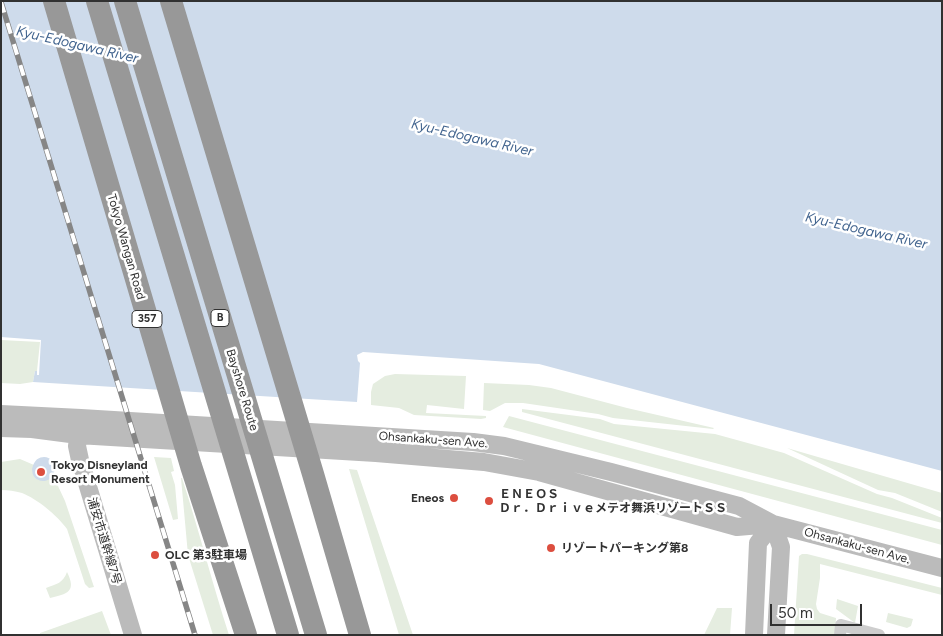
<!DOCTYPE html>
<meta charset="utf-8">
<style>
body{margin:0}
#map{position:relative;width:943px;height:636px;overflow:hidden;background:#fff;font-family:Figtree,sans-serif}
canvas{display:block}
.frame{position:absolute;inset:0;border:2px solid #313131;pointer-events:none}
.scale{position:absolute;left:770px;top:604px;width:92px;height:22px;box-sizing:border-box;border:2px solid #313131;border-top:0;padding-left:6px;font-size:15px;line-height:18px;white-space:nowrap;color:#313131;-webkit-text-stroke:4px #fff;paint-order:stroke}
</style>
<div id="map">
<canvas width="943" height="636"></canvas>
<div class="frame"></div>
<div class="scale">50 m</div>
</div>
<script>
const g = document.querySelector('canvas').getContext('2d');
g.lineJoin = 'round';
function fill(path, color) {
  g.fillStyle = color;
  g.fill(path, 'evenodd');
}
function stroke(path, color, width, dash) {
  g.strokeStyle = color;
  g.lineWidth = width;
  g.lineCap = dash ? 'butt' : 'round';
  g.setLineDash(dash || []);
  g.stroke(path);
}
function label(font, color, halo, rows, align = 'center') {
  g.font = font + ' Figtree,"Noto Sans JP",sans-serif';
  g.lineWidth = 5;
  g.setLineDash([]);
  g.textBaseline = 'middle';
  g.strokeStyle = halo;
  g.fillStyle = color;
  for (const [text, x, y, turn = 0] of rows) {
    g.save();
    g.translate(x, y);
    g.rotate((+turn || 0) * Math.PI / 180);
    g.textAlign = isNaN(turn) ? turn : align;
    if (halo) g.strokeText(text, 0, 0);
    g.fillText(text, 0, 0);
    g.restore();
  }
}
const green = new Path2D(`
 M 1,340 L 40,342 L 37,371 L 35,371 L 33,382 L 20,384 L 1,383 Z
 M 395,374 L 466,376 L 464,409 L 427,405 L 426,413 L 486,416 L 486,418 L 481,419 L 414,415 L 399,408 L 371,405 L 371,392 L 373,384 L 385,376 Z
 M 484,383 L 529,385 L 551,388 L 627,408 L 714,428 L 713,429 L 613,418 L 598,414 L 523,403 L 505,403 L 490,411 L 483,410 Z
 M 522,409 L 600,419 L 614,424 L 715,434 L 784,453 L 877,494 L 892,498 L 942,518 L 942,523 L 522,412 Z
 M 509,416 L 942,530 L 942,545 L 503,427 Z
 M 787,448 L 942,493 L 942,512 L 895,493 L 878,490 Z
 M 154,457 L 171,458 L 174,471 L 171,472 L 175,485 L 178,519 L 173,520 Z
 M 20,459 L 34,465 L 51,477 L 58,486 L 65,501 L 94,587 L 89,588 L 85,584 L 67,529 C 57,515 37,499 22,493 C 15,491 8,490 1,490 L 1,462 Z
 M 349,469 L 357,470 L 413,635 L 399,635 Z
 M 181,478 L 182,478 C 199,530 212,583 229,635 L 213,635 L 188,555 Z
 M 802,554 L 807,554 L 942,588 L 942,595 L 820,564 L 820,578 L 816,604 L 817,609 L 820,613 L 836,618 L 835,635 L 794,635 L 799,556 Z
 M 67,572 C 77,592 67,594 50,598 L 46,588 C 57,584 63,583 67,572 Z
 M 837,599 L 858,606 L 855,623 L 836,609 Z
 M 717,608 L 732,608 L 730,635 L 704,635 Z
 M 102,611 L 111,635 L 40,635 L 40,633 Z
 M 888,613 L 913,619 L 911,626 L 907,628 L 886,622 Z`);
const water = new Path2D(`
 M 1,1 L 942,1 L 942,471 L 539,364 L 363,352 L 357,355 L 358,361 L 360,363 L 357,402 L 33,382 L 35,371 L 37,371 L 37,375 L 39,375 L 41,340 L 1,337 Z`);
const river = new Path2D(`
 M 43,470 L 44,468`);
const street = new Path2D(`
 M 840,635 L 841,625 L 879,635`);
const secondary = new Path2D(`
 M 1,414 L 81,418 L 473,442 L 504,446 L 611,472 L 739,506 L 773,524 L 942,568
 M 80,424 L 77,446 L 80,460 L 133,635
 M 1,428 L 32,429 L 78,435 L 376,453 L 484,462 L 539,472 L 737,527 L 772,524
 M 773,524 L 781,547 L 776,635
 M 754,635 L 758,543 L 773,524`);
const rail = new Path2D(`
 M 1,2 L 195,635`);
const highwayBridge = new Path2D(`
 M 54,1 L 191,466 L 246,635
 M 97,1 L 288,635
 M 125,1 L 316,635
 M 171,1 L 313,474 L 360,635`);
const markers = [
 [41,472,5,"#dc4e3f"],
 [454,498,5,"#dc4e3f"],
 [489,501,5,"#dc4e3f"],
 [551,548,5,"#dc4e3f"],
 [155,555,5,"#dc4e3f"]
];
const shields = [
 [220,318,18],
 [147,319,30]
];
const shieldNames = [
 ["B",220,318],
 ["357",147,319]
];
const streetNames = [
 ["Tokyo Wangan Road",126,247,74],
 ["Bayshore Route",242,390,73],
 ["Ohsankaku-sen Ave.",433,440,4],
 ["浦安市道幹線7号",104,541,73],
 ["Ohsankaku-sen Ave.",857,546,15]
];
const poiNames = [
 ["Tokyo Disneyland",51,465],
 ["Resort Monument",51,479],
 ["ＥＮＥＯＳ",499,494],
 ["Ｄｒ．Ｄｒｉｖｅメテオ舞浜リゾートＳＳ",499,508],
 ["Eneos",444,498,"right"],
 ["リゾートパーキング第8",561,548],
 ["OLC 第3駐車場",165,555]
];
const waterNames = [
 ["Kyu-Edogawa River",77,45,13],
 ["Kyu-Edogawa River",472,138,13],
 ["Kyu-Edogawa River",866,231,13]
];
fill(green, '#e5ede0');
fill(water, '#cedbeb');
stroke(river, '#cedbeb', 22);
stroke(street, '#cecece', 12);
stroke(secondary, '#bbb', 18);
stroke(rail, '#868686', 5.5);
stroke(rail, '#fff', 4, [11]);
stroke(highwayBridge, '#989898', 22);
for (const [x, y, r, color] of markers) {
  const dot = new Path2D();
  dot.arc(x, y, r, 0, 2 * Math.PI);
  g.fillStyle = color;
  g.fill(dot);
  stroke(dot, '#fff', 2);
}
for (const [x, y, w] of shields) {
  const box = new Path2D();
  box.roundRect(x - w / 2, y - 8.5, w, 17, 4);
  g.fillStyle = '#fff';
  g.fill(box);
  stroke(box, '#313131', 1);
}
label('bold 11px', '#313131', null, shieldNames);
label('12px', '#313131', '#fff', streetNames);
label('bold 12px', '#313131', '#fff', poiNames, 'left');
label('italic 14px', '#43658f', '#fff', waterNames);
</script>
